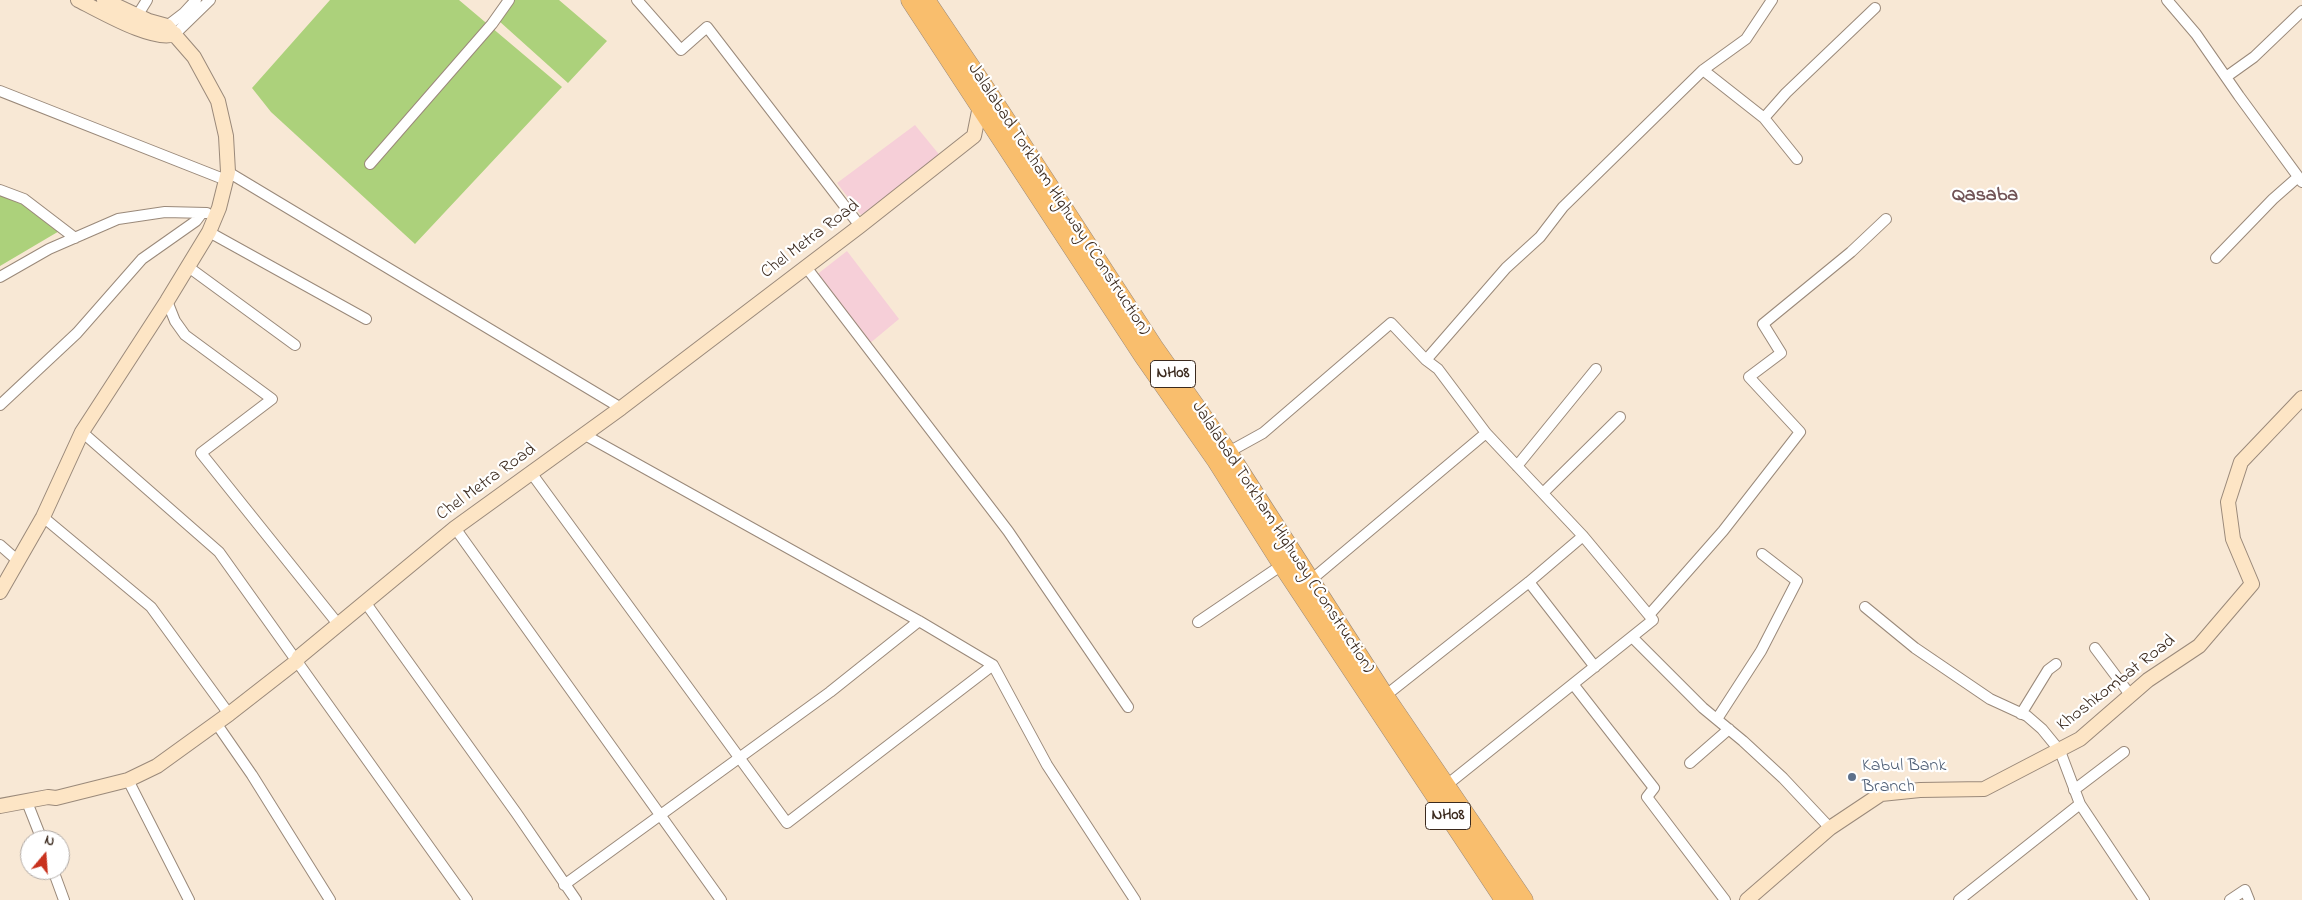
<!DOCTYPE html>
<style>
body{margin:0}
#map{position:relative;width:2302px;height:900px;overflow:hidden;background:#f8e8d5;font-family:"Indie Flower",sans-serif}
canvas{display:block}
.north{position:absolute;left:20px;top:830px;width:50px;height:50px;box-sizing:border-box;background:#fff;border:1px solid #b1aaa5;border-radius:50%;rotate:18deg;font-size:14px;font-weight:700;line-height:20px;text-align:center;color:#3b2a1e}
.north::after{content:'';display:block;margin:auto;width:18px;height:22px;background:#c8321e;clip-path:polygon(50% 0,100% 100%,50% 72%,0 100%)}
</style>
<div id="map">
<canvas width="2302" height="900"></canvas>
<div class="north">N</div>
</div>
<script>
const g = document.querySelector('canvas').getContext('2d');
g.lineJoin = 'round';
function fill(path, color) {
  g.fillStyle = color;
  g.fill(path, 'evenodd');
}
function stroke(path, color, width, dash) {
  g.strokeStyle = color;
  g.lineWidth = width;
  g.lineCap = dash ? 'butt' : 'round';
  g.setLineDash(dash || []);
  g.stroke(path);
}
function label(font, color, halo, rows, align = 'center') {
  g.font = font + ' "Indie Flower",sans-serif';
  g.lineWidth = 4.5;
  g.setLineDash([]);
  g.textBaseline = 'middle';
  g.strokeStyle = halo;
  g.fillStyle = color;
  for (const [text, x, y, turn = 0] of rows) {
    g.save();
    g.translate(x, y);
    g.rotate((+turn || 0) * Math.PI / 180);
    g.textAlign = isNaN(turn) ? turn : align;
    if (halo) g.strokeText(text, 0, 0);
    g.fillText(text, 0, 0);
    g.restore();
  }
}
const built = new Path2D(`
 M 915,125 L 942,158 L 861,215 L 837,183 Z
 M 847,251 L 899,319 L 869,344 L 815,276 Z`);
const green = new Path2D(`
 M 330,0 L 459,0 L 562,87 L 415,244 L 271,112 L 252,88 Z
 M 515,0 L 559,0 L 607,41 L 568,83 L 499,21 Z
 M 0,194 L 21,202 L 61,230 L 0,266 Z`);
const street = new Path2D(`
 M 637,0 L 681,50 L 707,27 L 860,226
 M 2167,0 L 2196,34 L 2239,96 L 2302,182
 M 137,16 L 147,0
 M 167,26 L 184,13 L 196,0
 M 175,34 L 210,0
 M 1703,70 L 1764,118 L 1797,159
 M 2226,77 L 2254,57 L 2302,11
 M 0,91 L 226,180
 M 1764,118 L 1786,93 L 1875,8
 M 370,164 L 492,24 L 509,0
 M 228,172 L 621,408
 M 0,190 L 24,199 L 75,238
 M 209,232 L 366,319
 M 2216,258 L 2273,199 L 2298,177
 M 187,266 L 295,345
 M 806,267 L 1008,531 L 1128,707
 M 0,277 L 49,249 L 118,219 L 165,212 L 207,213
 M 167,301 L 175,321 L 185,335 L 272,399 L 201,453 L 338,624
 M 1426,360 L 1506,268 L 1540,237 L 1563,207 L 1703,70 L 1746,39 L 1772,0
 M 0,405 L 77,333 L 142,259 L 196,221 L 202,213
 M 82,432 L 219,552 L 467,900
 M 585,435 L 919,621 L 993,665 L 1047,765 L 1135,900
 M 1225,454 L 1263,433 L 1391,323 L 1426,360 L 1438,369 L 1486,433 L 1583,536 L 1653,620 L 1443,788
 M 1517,466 L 1596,369
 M 532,474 L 787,823 L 993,665
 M 1543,493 L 1620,417
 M 43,517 L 151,607 L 229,714
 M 455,528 L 721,900
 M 0,545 L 17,560
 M 1306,581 L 1311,580 L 1486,433
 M 1529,582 L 1595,667
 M 365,602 L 517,814 L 576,900
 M 1865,607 L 1915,648 L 1990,699 L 2027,716 L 2042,729 L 2060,751 L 2080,804 L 2144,900
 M 1649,615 L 1723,531 L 1800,432 L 1749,377 L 1781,353 L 1763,324 L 1851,252 L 1886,219
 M 1198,622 L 1282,565
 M 1633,638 L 1703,708 L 1743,741 L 1783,778 L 1830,828
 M 2095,648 L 2131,696
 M 1573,684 L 1654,788 L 1647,797 L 1725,900
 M 1381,697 L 1385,696 L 1529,582 L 1583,536
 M 2021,714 L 2048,670 L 2056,664
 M 1717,719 L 1761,651 L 1797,581 L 1762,554
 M 216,723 L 252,775 L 330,900
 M 1690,763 L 1729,729
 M 128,780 L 189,900
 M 2074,790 L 2124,752
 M 27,802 L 42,840
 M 53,870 L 64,900
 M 564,885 L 830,692 L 919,621
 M 1959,900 L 2080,804
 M 2230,900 L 2245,890 L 2249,900`);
const secondary = new Path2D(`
 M 78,0 C 99,10 154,43 175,34
 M 974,136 L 980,106
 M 0,592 L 43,517 L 82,432 L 167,301 L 209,232 L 219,208 L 228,172 L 226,136 L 218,101 L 194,57 L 167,26 L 149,21 L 104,0
 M 0,806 L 48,797 L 56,798 L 128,780 L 157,766 L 229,714 L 297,661 L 299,657 L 455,528 L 621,408 L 860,226 L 974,136
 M 1747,900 L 1830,828 L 1881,794 L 1920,790 L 1984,789 L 2080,739 L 2148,680 L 2199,646 L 2252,584 L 2233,539 L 2228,502 L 2241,462 L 2302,398`);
const highway = new Path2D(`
 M 910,0 L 1143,356 L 1215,459 L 1282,565 L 1504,900
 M 926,0 L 992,98 L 1154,347 L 1228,452 L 1385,696 L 1524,900`);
const markers = [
 [1852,777,5,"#5c6f8a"]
];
const shields = [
 [1173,374,45],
 [1448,816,45]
];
const shieldNames = [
 ["NH08",1173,374],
 ["NH08",1448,816]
];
const streetNames = [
 ["Jalalabad Torkham Highway (Construction)",1058,200,57],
 ["Chel Metra Road",811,240,-37],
 ["Chel Metra Road",487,483,-36],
 ["Jalalabad Torkham Highway (Construction)",1282,538,57],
 ["Khoshkombat Road",2117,684,-38]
];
const serviceNames = [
 ["Kabul Bank",1862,767],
 ["Branch",1862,788]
];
const quarterNames = [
 ["Qasaba",1985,197]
];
fill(built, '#f6cfd8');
fill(green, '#acd17b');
stroke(street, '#9a897a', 12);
stroke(secondary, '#9a897a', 16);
stroke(highway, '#9a897a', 19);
stroke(street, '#fff', 10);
stroke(secondary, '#fde5c5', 14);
stroke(highway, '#f9be6d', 18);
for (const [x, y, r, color] of markers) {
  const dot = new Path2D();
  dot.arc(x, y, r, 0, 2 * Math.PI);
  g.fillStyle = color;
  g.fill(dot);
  stroke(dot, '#fff', 2);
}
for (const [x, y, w] of shields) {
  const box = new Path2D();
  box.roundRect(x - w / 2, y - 13.5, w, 27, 4);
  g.fillStyle = '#fff';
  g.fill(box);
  stroke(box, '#3b2a1e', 1);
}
label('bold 16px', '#3b2a1e', null, shieldNames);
label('18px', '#3b2a1e', '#fff', streetNames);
label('18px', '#4e5e75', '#fff', serviceNames, 'left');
label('bold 20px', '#715457', '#fff', quarterNames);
</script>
